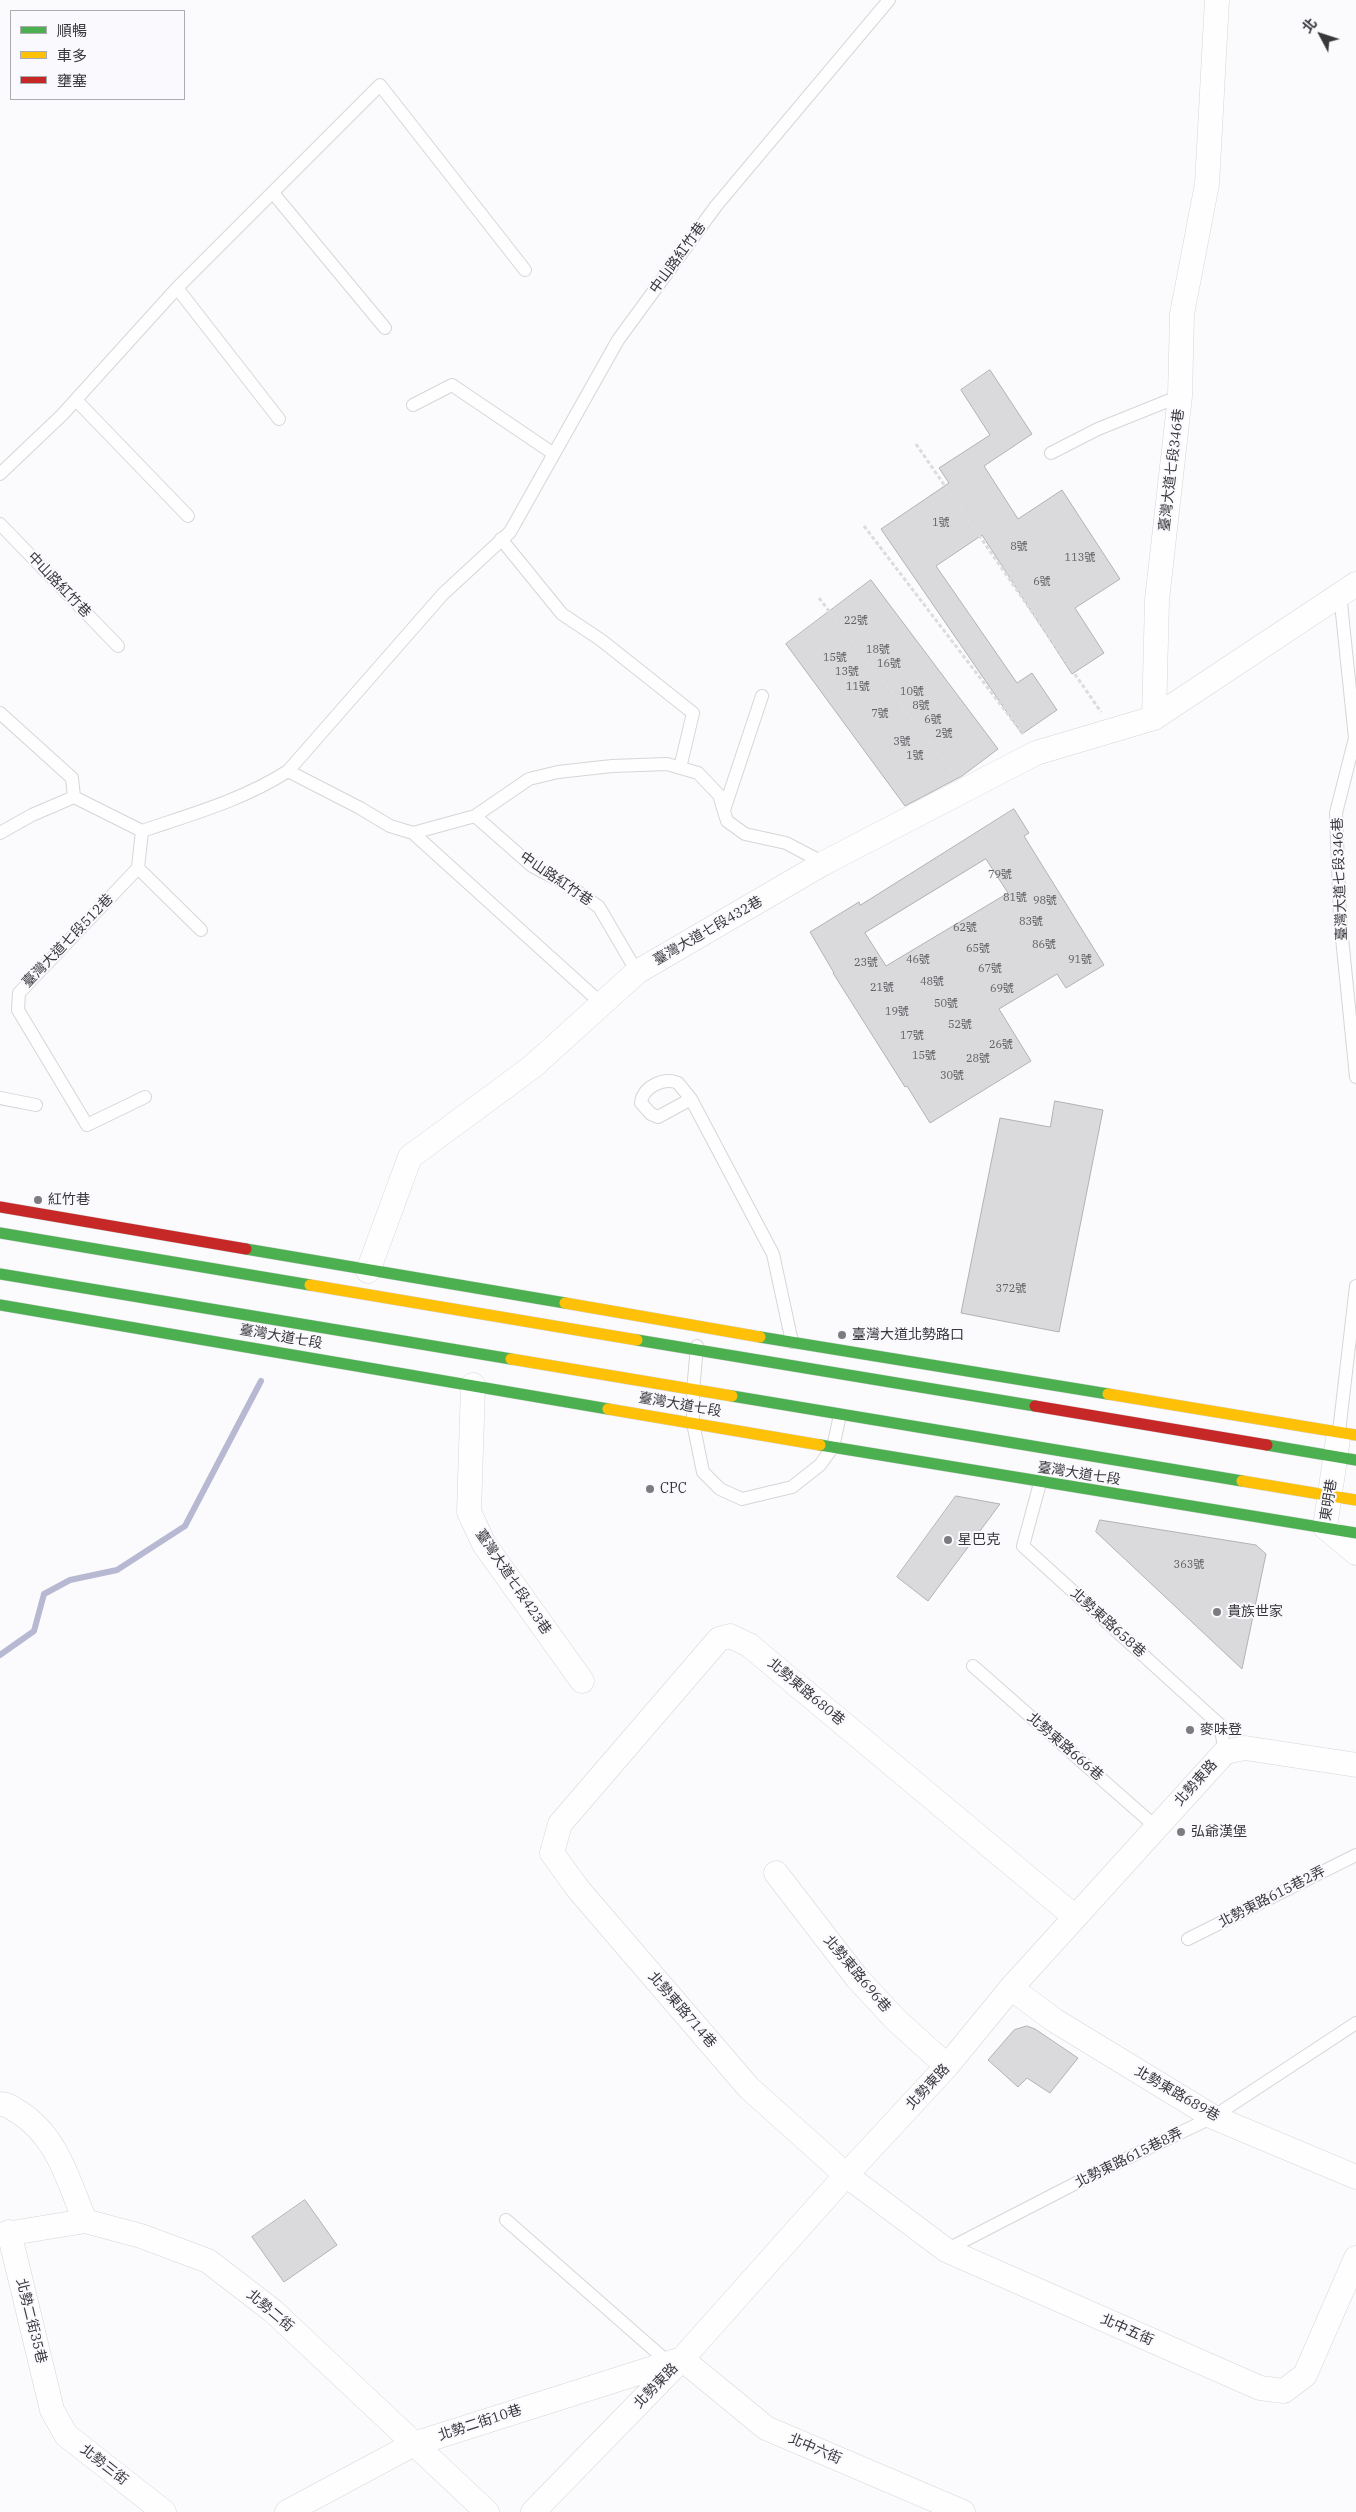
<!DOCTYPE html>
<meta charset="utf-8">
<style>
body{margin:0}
#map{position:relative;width:1356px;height:2512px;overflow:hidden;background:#fbfbfd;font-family:"IBM Plex Serif","Noto Sans TC",serif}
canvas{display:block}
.legend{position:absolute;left:10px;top:10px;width:175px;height:90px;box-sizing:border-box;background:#fafafe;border:1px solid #acacb0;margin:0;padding:6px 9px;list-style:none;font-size:15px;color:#38383c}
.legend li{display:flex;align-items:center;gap:10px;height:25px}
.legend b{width:25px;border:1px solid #acacb0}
.north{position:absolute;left:1296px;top:10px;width:50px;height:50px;-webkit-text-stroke:4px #fafafe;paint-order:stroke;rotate:310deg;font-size:14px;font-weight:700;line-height:20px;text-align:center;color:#38383c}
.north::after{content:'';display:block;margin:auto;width:18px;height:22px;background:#38383c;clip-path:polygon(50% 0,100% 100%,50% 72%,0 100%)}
</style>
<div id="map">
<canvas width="1356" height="2512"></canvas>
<ul class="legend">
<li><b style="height:6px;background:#4caf50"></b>順暢</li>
<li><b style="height:6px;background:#ffc107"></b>車多</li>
<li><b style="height:6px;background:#c62828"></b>壅塞</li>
</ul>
<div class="north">北</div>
</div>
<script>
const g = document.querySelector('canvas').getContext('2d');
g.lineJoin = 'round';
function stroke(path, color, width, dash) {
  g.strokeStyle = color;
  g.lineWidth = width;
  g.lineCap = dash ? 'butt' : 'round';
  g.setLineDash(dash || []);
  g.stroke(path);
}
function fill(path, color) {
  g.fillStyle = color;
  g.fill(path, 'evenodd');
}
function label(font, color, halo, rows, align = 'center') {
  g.font = font + ' "IBM Plex Serif","Noto Sans TC",serif';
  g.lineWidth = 4;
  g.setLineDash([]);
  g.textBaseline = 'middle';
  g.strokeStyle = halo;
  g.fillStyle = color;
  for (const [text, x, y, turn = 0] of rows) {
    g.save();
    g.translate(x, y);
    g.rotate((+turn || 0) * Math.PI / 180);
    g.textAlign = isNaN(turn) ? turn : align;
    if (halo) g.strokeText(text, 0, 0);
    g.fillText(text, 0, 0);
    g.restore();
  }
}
const stream = new Path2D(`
 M 0,1655 L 34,1631 L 44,1594 L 70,1580 L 117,1570 L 185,1526 L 261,1381`);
const building = new Path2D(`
 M 990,370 L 1032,434 L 984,466 L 1018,519 L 1062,490 L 1120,579 L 1075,608 L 1104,653 L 1072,674 L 982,535 L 936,566 L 1017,683 L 1032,673 L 1057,710 L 1022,734 L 881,529 L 949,483 L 939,468 L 990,435 L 961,390 Z
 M 871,580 L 998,749 L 962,776 L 905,806 L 786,644 Z
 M 1014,809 L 1029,833 L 1024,836 L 1104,965 L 1066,988 L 1057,974 L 999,1009 L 1031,1061 L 930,1123 L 907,1086 L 905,1087 L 833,973 L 834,973 L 810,932 L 859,902 L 860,905 ZM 986,859 L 1008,893 L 886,966 L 865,933 Z
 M 1055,1101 L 1103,1110 L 1059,1332 L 961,1313 L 1000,1118 L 1050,1127 Z
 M 956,1496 L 1000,1504 L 928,1601 L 897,1577 Z
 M 1100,1520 L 1256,1545 L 1266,1554 L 1242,1669 L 1096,1532 Z
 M 1027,2026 L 1035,2029 L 1078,2058 L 1050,2093 L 1027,2078 L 1018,2087 L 988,2060 L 1014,2030 Z
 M 305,2200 L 337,2245 L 284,2282 L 252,2237 Z`);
const path = new Path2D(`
 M 916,444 L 1101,712
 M 864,526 L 1023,734
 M 819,598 L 953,772`);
const lane = new Path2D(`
 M 273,193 L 385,328
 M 177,288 L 279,419
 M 76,400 L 188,516
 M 413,405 L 452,385 L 554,454
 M 1051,453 L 1098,429 L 1180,396
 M 0,474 L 62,415 L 177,288 L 380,85 L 525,270
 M 0,524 L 118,646
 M 501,539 L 562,614 L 601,640 L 693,713 L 680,768
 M 1340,594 L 1355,738 L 1336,813 L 1340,918 L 1356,1077
 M 0,713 L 72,778 L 74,797
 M 288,771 L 360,808 L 390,826 L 413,833 L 475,816 L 529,779 L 558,772 L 612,766 L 667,764 L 698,773 L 719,795 L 727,821 L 745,834 L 786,843 L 824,863
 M 724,810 L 762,696
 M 475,816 L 532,866 L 568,885 L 599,907 L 637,972
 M 142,831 L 138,868 L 19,993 L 18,1010 L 87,1125 L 145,1097
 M 0,833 L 32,815 L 74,797 L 142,831 C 192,814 243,800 288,771 L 443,594 L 510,532 L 618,340 L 716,206 L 889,0
 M 413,833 L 602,1004
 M 138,868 L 201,930
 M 0,1098 L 36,1105
 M 691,1099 L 658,1117 L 651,1114 L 641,1103 C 643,1087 663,1077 678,1083 L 691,1099 L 773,1254 L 792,1342
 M 697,1346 L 693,1391 L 693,1423 L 703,1472 L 720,1489 L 742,1499 L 792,1487 L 820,1465 L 833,1447 L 840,1415
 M 1339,1432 L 1356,1286
 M 1040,1483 L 1023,1546 L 1220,1725 L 1225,1752
 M 973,1666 L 1156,1827
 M 1188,1939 L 1356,1855
 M 506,2220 L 669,2363
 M 946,2250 L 1082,2180 L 1213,2117 L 1356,2023`);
const street = new Path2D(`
 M 1154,718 L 1157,600 L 1180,396 L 1182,314 L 1207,184 L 1217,0
 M 368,1271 L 410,1157 L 532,1067 L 637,972 L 824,863 L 1036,753 L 1154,718 L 1356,584
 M 473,1385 L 469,1512 L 484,1544 L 582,1681
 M 1338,1439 L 1325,1527 L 1356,1553
 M 776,1873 L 857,1978 L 896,2020 L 947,2066
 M 1075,1917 L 749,1645 L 730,1636 L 719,1639 L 560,1824 L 552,1853 L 578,1889 L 749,2088 L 846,2175 L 946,2250 L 1260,2388 L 1284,2391 L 1305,2375 L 1356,2258
 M 1011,1988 L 1054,2020 L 1213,2117 L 1356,2177
 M 0,2104 C 7,2104 11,2107 17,2111 C 57,2135 68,2180 85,2221
 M 9,2232 L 52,2410 L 66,2435 L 164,2512
 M 0,2235 L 85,2221 L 141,2236 L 208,2261 L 273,2311 L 487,2512
 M 287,2512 L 414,2444 L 682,2359 L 766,2428 L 963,2512
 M 533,2512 L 682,2359 L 846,2175 L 947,2066 L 1011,1988 L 1225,1752 L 1245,1748 L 1356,1765`);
const fast = new Path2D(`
 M 0,1233 L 310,1285
 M 246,1249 L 565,1303
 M 0,1274 L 511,1359
 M 0,1305 L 608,1409
 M 760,1337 L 1108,1394
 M 637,1340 L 1035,1406
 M 732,1396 L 1242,1481
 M 820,1445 L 1356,1533
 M 1267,1445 L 1356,1460`);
const slow = new Path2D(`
 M 310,1285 L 637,1340
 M 565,1303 L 760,1337
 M 511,1359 L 732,1396
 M 1108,1394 L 1356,1435
 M 608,1409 L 820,1445
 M 1242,1481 L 1356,1500`);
const jam = new Path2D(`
 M 0,1207 L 246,1249
 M 1035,1406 L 1267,1445`);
const markers = [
 [38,1200,5,"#7c7c80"],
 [842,1335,5,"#7c7c80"],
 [650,1489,5,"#7c7c80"],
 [948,1540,5,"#7c7c80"],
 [1217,1612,5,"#7c7c80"],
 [1190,1730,5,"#7c7c80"],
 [1181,1832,5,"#7c7c80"]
];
const numberNames = [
 ["1號",941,523],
 ["8號",1019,547],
 ["113號",1080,558],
 ["6號",1042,582],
 ["22號",856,621],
 ["18號",878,650],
 ["15號",835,658],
 ["16號",889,664],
 ["13號",847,672],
 ["11號",858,687],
 ["10號",912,692],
 ["8號",921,706],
 ["7號",880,714],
 ["6號",933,720],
 ["2號",944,734],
 ["3號",902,742],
 ["1號",915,756],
 ["79號",1000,875],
 ["81號",1015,898],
 ["98號",1045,901],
 ["83號",1031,922],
 ["62號",965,928],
 ["86號",1044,945],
 ["65號",978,949],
 ["46號",918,960],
 ["91號",1080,960],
 ["23號",866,963],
 ["67號",990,969],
 ["48號",932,982],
 ["21號",882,988],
 ["69號",1002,989],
 ["50號",946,1004],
 ["19號",897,1012],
 ["52號",960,1025],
 ["17號",912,1036],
 ["26號",1001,1045],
 ["15號",924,1056],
 ["28號",978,1059],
 ["30號",952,1076],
 ["372號",1011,1289],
 ["363號",1189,1565]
];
const streetNames = [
 ["中山路紅竹巷",678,258,-54],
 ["臺灣大道七段346巷",1172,470,-83],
 ["中山路紅竹巷",59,585,46],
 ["中山路紅竹巷",556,879,34],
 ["臺灣大道七段346巷",1340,879,-92],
 ["臺灣大道七段432巷",708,931,-30],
 ["臺灣大道七段512巷",68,941,-46],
 ["臺灣大道七段",281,1337,10],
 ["臺灣大道七段",680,1405,10],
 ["臺灣大道七段",1079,1474,9],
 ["東明巷",1329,1500,-81],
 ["臺灣大道七段423巷",513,1582,56],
 ["北勢東路658巷",1108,1623,42],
 ["北勢東路680巷",806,1692,40],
 ["北勢東路666巷",1065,1747,41],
 ["北勢東路",1196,1783,-48],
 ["北勢東路615巷2弄",1272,1897,-27],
 ["北勢東路696巷",857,1974,50],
 ["北勢東路714巷",682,2010,49],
 ["北勢東路",928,2087,-47],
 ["北勢東路689巷",1177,2094,30],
 ["北勢東路615巷8弄",1129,2158,-26],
 ["北勢二街",270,2311,40],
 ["北勢二街35巷",31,2321,76],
 ["北中五街",1127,2330,24],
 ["北勢東路",656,2386,-46],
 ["北勢二街10巷",480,2423,-18],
 ["北中六街",815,2449,23],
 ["北勢三街",104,2465,38]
];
const poiNames = [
 ["紅竹巷",48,1200],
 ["臺灣大道北勢路口",852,1335],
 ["CPC",660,1489],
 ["星巴克",958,1540],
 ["貴族世家",1227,1612],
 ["麥味登",1200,1730],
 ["弘爺漢堡",1191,1832]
];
stroke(stream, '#b7b8d1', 6);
fill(building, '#dadadd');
stroke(building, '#b2b2b5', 1);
stroke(lane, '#d6d6d9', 14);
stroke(street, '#d6d6d9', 25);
stroke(fast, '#d6d6d9', 12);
stroke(slow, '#d6d6d9', 12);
stroke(jam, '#d6d6d9', 12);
stroke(path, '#dcdcdd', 3, [4, 2.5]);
stroke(lane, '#fefeff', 12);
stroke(street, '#fefeff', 24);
stroke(fast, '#4caf50', 11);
stroke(slow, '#ffc107', 11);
stroke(jam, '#c62828', 11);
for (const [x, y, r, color] of markers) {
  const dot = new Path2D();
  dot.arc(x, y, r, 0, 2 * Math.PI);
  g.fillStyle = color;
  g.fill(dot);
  stroke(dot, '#fafafe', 2);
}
label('11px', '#606064', null, numberNames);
label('14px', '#38383c', '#fafafe', streetNames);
label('14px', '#38383c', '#fafafe', poiNames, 'left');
</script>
